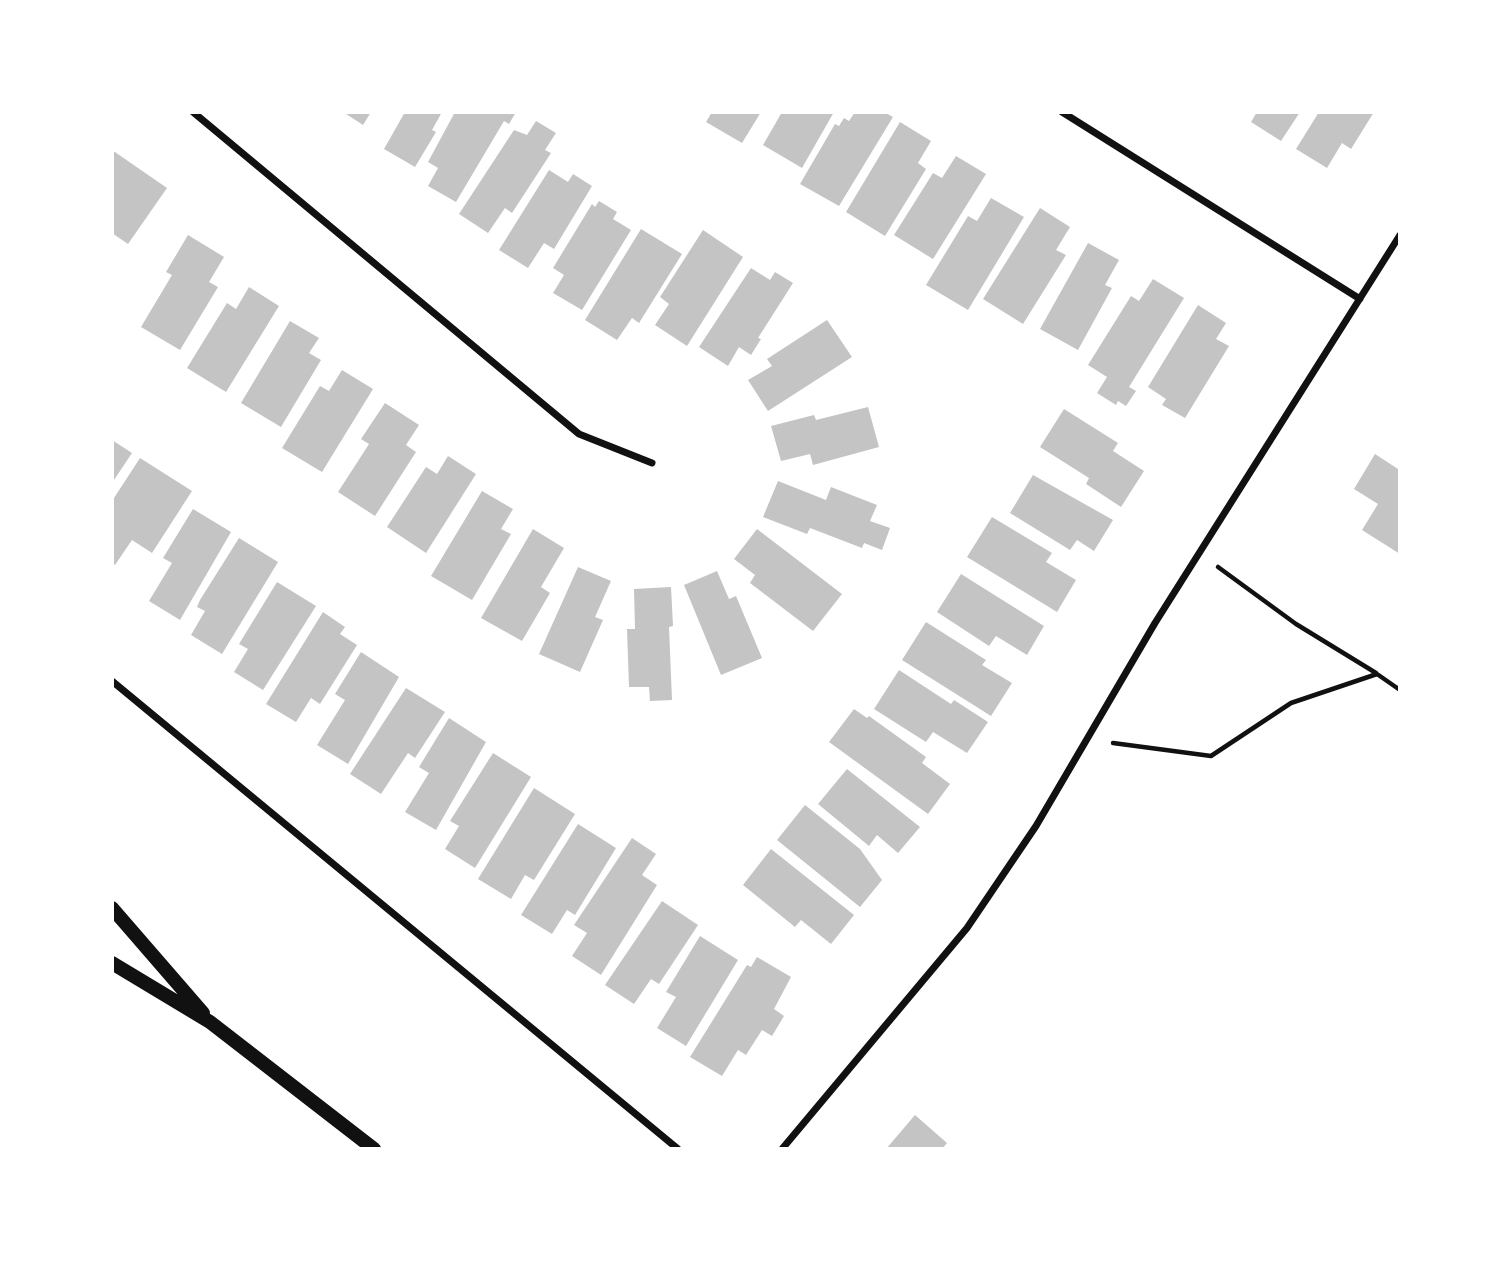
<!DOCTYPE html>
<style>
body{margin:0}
#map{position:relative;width:1512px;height:1261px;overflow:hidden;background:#fff;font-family:"Public Sans",sans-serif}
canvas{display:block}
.frame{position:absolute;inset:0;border:114px solid #fff;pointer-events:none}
</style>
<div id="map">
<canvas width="1512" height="1261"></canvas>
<div class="frame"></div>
</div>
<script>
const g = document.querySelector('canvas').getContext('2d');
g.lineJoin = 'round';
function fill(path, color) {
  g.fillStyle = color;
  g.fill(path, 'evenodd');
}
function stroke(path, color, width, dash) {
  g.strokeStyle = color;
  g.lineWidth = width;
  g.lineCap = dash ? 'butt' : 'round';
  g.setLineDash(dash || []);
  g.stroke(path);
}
const building = new Path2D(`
 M 343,112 L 371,112 L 363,125 Z
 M 405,112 L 442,112 L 432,130 L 436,132 L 415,167 L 384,149 Z
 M 455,112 L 516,112 L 509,124 L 504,121 L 456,202 L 428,186 L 438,168 L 428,162 Z
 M 712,112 L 761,112 L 742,143 L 706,122 Z
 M 782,112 L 834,112 L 802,168 L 763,145 Z
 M 855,112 L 884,112 L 893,117 L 839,206 L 800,184 L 835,124 L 839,126 L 844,118 L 849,121 Z
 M 1257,112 L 1300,112 L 1281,141 L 1251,122 Z
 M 1319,112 L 1374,112 L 1351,149 L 1342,143 L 1327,168 L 1296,149 Z
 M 536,121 L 556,133 L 545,150 L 551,153 L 512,213 L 505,208 L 488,233 L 459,214 L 514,130 L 527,135 Z
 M 900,122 L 931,141 L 918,163 L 926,169 L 885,236 L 846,212 Z
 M 112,150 L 167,188 L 128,244 L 112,233 Z
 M 956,156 L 986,174 L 933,259 L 894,235 L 933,173 L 942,178 Z
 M 549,170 L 568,182 L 573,174 L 592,186 L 554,249 L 544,243 L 528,268 L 499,250 Z
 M 991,198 L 1024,217 L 968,310 L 926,285 L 968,216 L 977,221 Z
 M 599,201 L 617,212 L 613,219 L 631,230 L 582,310 L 553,293 L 564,275 L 553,268 L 592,204 L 595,207 Z
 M 1040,208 L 1070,227 L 1056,250 L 1066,255 L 1023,324 L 983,299 Z
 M 641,229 L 682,254 L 639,323 L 632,318 L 617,340 L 585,320 Z
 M 703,230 L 743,257 L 687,346 L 655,325 L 669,304 L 660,297 Z
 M 188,235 L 224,257 L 209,282 L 218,287 L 180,350 L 141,327 L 172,275 L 166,272 Z
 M 1088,243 L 1119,260 L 1105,285 L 1112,288 L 1078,350 L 1040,329 Z
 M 751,268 L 770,280 L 775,272 L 793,283 L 758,338 L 761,339 L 751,355 L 739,347 L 728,366 L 699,347 Z
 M 1153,279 L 1184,298 L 1129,387 L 1136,391 L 1126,406 L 1118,401 L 1116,405 L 1097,393 L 1107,377 L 1088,365 L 1131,296 L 1139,301 Z
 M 249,287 L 279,306 L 226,392 L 187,368 L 227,303 L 236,309 Z
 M 1198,305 L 1226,323 L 1216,339 L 1229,346 L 1185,418 L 1162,405 L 1166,399 L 1148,387 Z
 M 827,320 L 852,357 L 768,411 L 748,380 L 772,366 L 767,359 Z
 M 290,321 L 319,338 L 309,353 L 321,360 L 281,427 L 241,403 Z
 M 342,370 L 373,389 L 322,472 L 282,448 L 320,386 L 329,391 Z
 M 385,403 L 419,425 L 406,445 L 416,452 L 375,516 L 338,492 L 369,444 L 361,439 Z
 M 868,407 L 879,447 L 813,465 L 810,454 L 781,461 L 771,426 L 814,415 L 816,420 Z
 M 1064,409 L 1118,443 L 1113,451 L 1144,471 L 1121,507 L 1086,484 L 1089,478 L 1040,447 Z
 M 112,440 L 132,453 L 112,483 Z
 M 1375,454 L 1398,469 L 1400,465 L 1400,554 L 1362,530 L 1378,504 L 1354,489 Z
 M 448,456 L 476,474 L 426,553 L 387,527 L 426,467 L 437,474 Z
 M 140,458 L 192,491 L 152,553 L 132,540 L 115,565 L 112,563 L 112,501 Z
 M 1033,475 L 1113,520 L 1094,551 L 1077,540 L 1070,550 L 1010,513 Z
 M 778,481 L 826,500 L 831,487 L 877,505 L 870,521 L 890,528 L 882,550 L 864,543 L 862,548 L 810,528 L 807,534 L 763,517 Z
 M 482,491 L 513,509 L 501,529 L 511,534 L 472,600 L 431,576 Z
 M 193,509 L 231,532 L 180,620 L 149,601 L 172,563 L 163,558 Z
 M 992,517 L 1052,553 L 1046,562 L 1076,580 L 1057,612 L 967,557 Z
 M 533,529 L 564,548 L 541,587 L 550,593 L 522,641 L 481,618 Z
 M 757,529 L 842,594 L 813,631 L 750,583 L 755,575 L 734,559 Z
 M 239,538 L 278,562 L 222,654 L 191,635 L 205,611 L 197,607 L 200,600 Z
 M 578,567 L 611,581 L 595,617 L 603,620 L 580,672 L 539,654 Z
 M 717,571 L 729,599 L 736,596 L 762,658 L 721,675 L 684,585 Z
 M 961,574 L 1044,626 L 1027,655 L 996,636 L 989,646 L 937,612 Z
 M 277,582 L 316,606 L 263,690 L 234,672 L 248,649 L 239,644 Z
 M 671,587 L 673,626 L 669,627 L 672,700 L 650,701 L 649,687 L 629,687 L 627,629 L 635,629 L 634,589 Z
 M 323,612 L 345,627 L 340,634 L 357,645 L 320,704 L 311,698 L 296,722 L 266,704 Z
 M 926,622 L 986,660 L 982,665 L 1012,683 L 991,716 L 902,660 Z
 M 361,652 L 399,677 L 348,764 L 317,745 L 345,700 L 335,694 Z
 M 899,670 L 951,704 L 954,700 L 988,722 L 967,753 L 933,732 L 926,742 L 874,709 Z
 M 406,688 L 445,712 L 415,758 L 408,753 L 381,794 L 350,774 Z
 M 854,709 L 867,718 L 869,716 L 926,757 L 922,763 L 950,784 L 928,814 L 829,742 Z
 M 449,718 L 486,742 L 436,830 L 405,812 L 429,773 L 419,767 Z
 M 493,753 L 531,777 L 475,868 L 445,849 L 459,826 L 450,821 Z
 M 847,769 L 920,827 L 898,853 L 877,835 L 869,846 L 818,804 Z
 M 534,788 L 575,814 L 534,880 L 525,875 L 511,899 L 478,879 Z
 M 805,805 L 860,849 L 882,880 L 860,907 L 777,840 Z
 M 578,824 L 616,848 L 575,915 L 567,910 L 552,934 L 521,915 Z
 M 632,838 L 656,854 L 642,875 L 657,885 L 601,975 L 572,956 L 587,933 L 574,925 Z
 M 771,849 L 854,915 L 831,944 L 801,920 L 795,927 L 743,885 Z
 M 662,901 L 698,925 L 659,984 L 651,979 L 634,1004 L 605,985 Z
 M 700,936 L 738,960 L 686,1046 L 657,1028 L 676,997 L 666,992 Z
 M 757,957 L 791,977 L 774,1009 L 784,1016 L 772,1036 L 762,1030 L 746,1055 L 738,1050 L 722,1076 L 690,1057 L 747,965 L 751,967 Z
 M 915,1115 L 947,1143 L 942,1149 L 886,1149 Z`);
const path = new Path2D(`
 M 1218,567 L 1296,624 L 1376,673
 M 1113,743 L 1211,756 L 1291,703 L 1377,674 L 1400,690`);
const minor = new Path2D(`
 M 193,112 L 579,434 L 652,463
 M 1062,112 L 1360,299
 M 112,681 L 678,1149
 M 782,1149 L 967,928 L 1036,826 L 1155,623 L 1400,235`);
const secondary = new Path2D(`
 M 112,908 L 203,1013
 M 112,963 L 210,1022 L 374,1149`);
fill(building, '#c4c4c4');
stroke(path, '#111', 4.5);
stroke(minor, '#111', 7);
stroke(secondary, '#111', 14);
</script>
